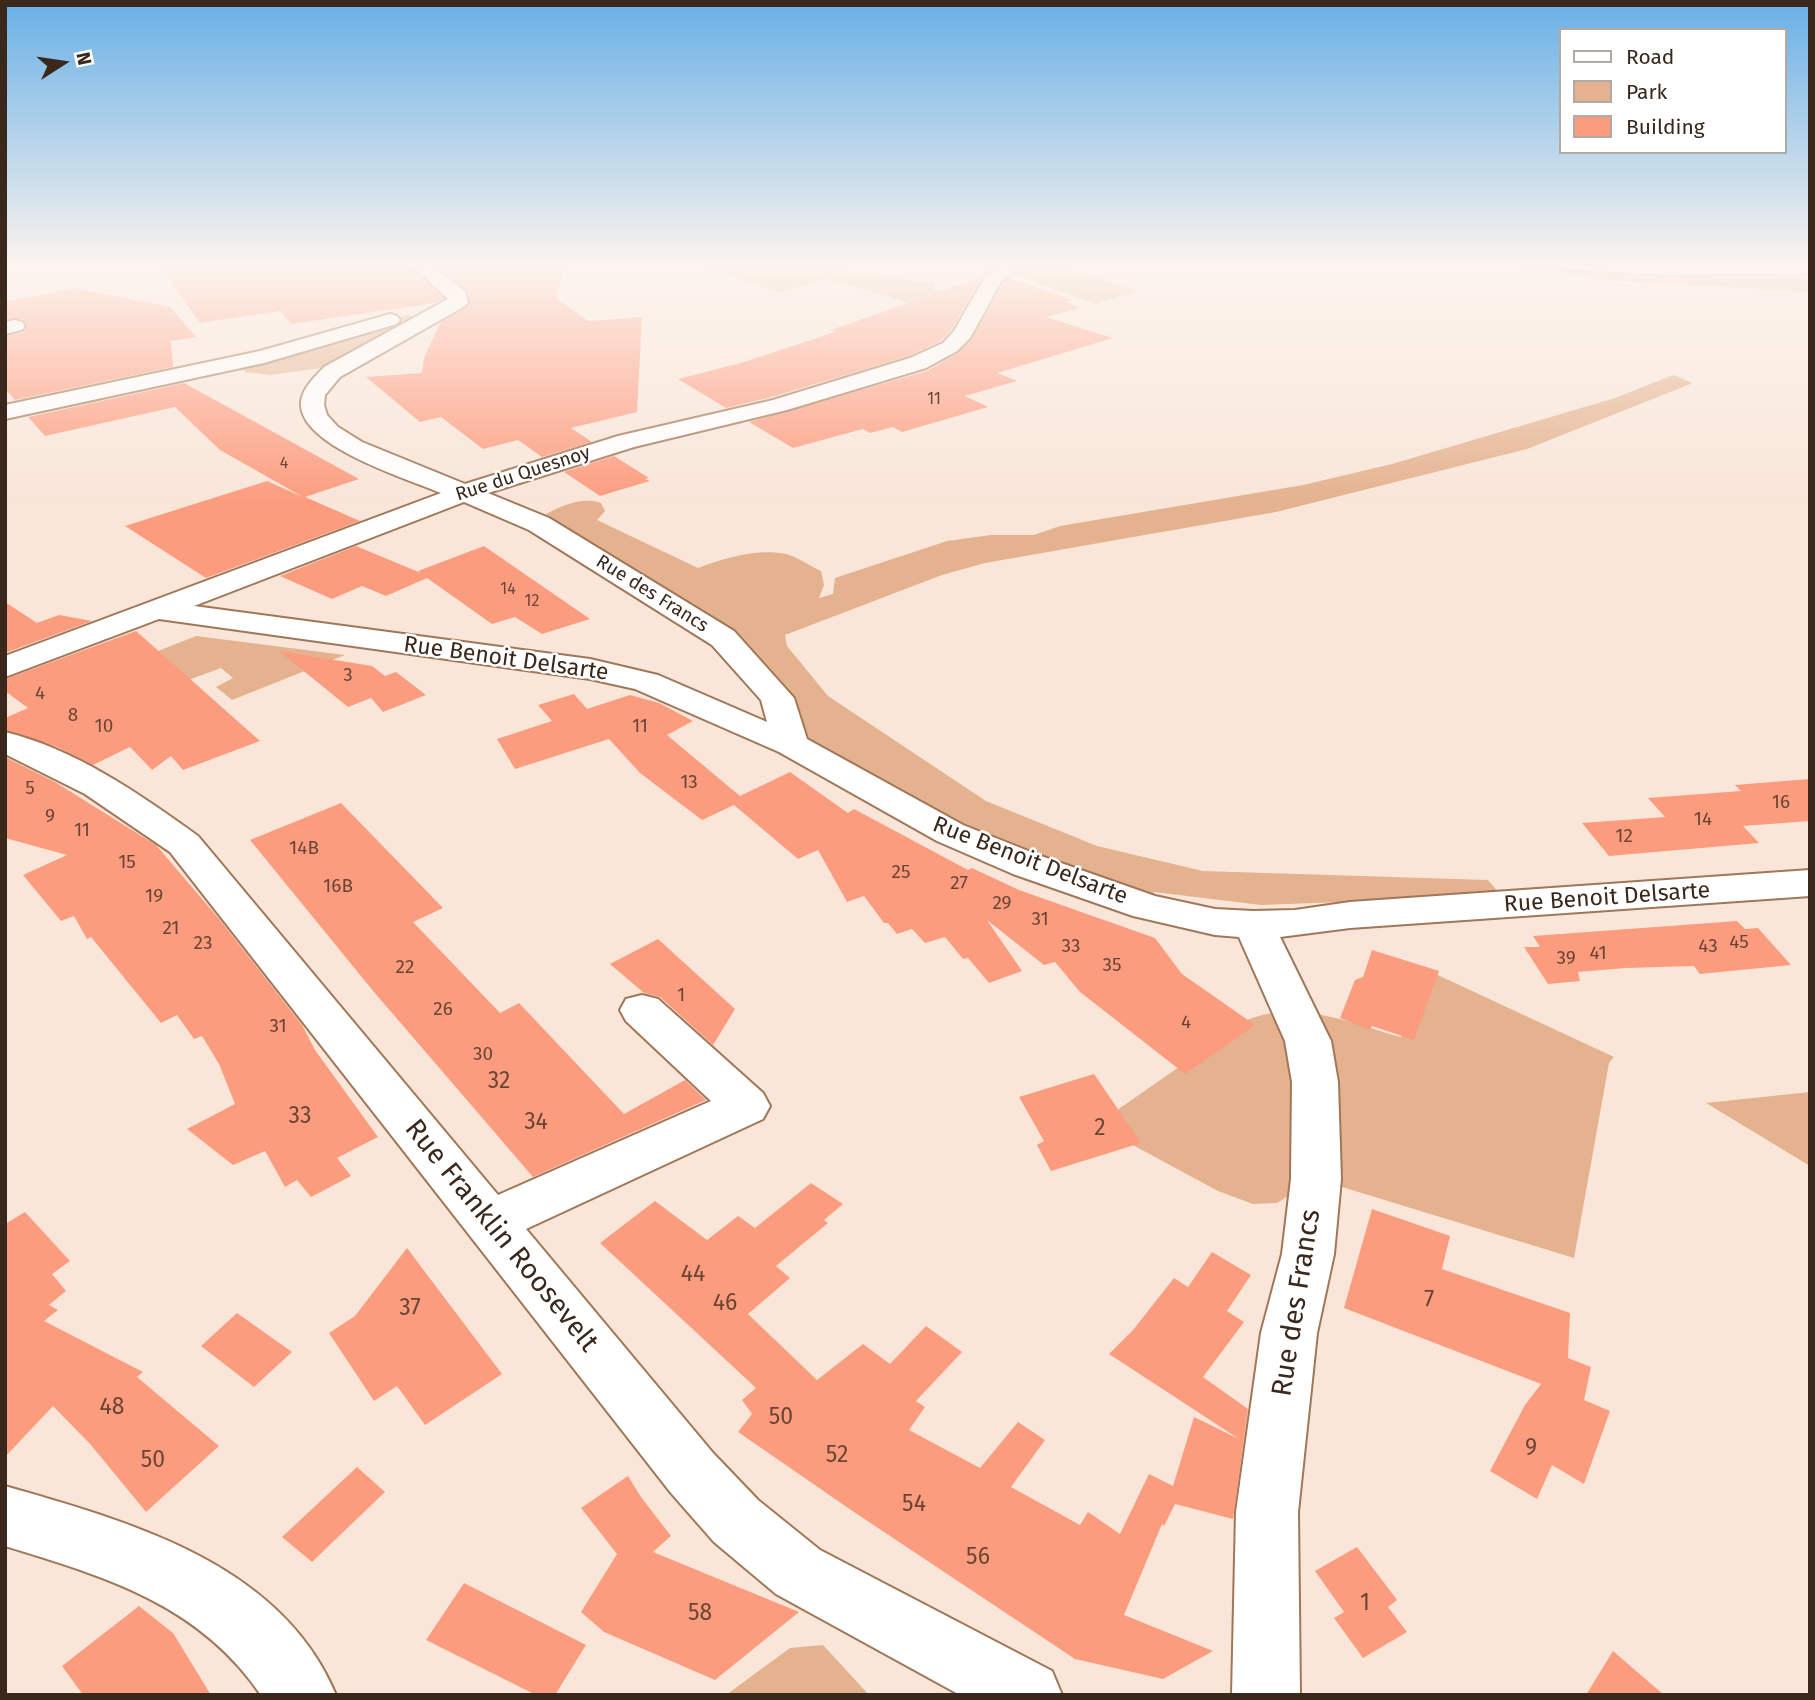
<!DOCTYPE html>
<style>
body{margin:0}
#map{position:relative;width:1815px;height:1700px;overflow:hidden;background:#f9e6d9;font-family:"Fira Sans",sans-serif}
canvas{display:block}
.frame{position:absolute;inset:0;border:7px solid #39281b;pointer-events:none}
.legend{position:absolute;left:1559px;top:28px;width:228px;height:126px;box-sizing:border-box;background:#fff;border:2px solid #b0a9a4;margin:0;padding:9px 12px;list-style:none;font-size:21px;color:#39281b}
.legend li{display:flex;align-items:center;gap:14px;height:35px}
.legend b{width:35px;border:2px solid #b0a9a4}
.north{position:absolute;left:28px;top:28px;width:70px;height:70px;-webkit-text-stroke:5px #fff;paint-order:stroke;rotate:78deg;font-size:19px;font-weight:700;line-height:28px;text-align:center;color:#39281b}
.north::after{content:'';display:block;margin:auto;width:24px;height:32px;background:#39281b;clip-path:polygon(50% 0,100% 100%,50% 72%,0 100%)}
</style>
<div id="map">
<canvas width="1815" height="1700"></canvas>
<div class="frame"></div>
<ul class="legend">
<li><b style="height:9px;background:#fff"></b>Road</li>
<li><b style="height:19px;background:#e4b28e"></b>Park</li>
<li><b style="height:19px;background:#fc9c7f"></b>Building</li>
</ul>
<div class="north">N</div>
</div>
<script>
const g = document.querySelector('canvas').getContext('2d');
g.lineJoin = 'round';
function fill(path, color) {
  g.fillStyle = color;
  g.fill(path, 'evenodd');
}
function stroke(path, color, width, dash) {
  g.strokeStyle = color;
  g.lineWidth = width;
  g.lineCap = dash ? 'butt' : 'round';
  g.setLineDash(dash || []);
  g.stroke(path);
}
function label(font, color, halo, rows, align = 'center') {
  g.font = font + ' "Fira Sans",sans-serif';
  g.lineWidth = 5;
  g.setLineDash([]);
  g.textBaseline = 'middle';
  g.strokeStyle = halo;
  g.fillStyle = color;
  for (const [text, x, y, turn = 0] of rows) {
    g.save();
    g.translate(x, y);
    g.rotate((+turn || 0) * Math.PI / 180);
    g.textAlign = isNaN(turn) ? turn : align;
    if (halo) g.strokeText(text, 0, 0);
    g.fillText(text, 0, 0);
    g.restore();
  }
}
const green = new Path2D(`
 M 694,264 L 814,264 L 869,275 L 934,283 L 934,290 L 962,294 L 954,316 L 827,279 L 781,293 Z
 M 1012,264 C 1056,264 1097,278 1139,291 L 1095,304 L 1013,274 L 1000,272 Z
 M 1489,264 L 1810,264 L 1810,292 L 1605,280 Z
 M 408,315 L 419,316 L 320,368 L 270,375 L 245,372 L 242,362 L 290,351 Z
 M 1673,375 L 1693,383 L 1527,449 L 1276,512 L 985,563 L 942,575 L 785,635 L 787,646 L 828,696 L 986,801 L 1097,846 L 1203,871 L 1488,880 L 1509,905 L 1350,915 L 1342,902 L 1261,905 L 1154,892 L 1147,907 L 992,852 L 807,739 L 794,708 L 779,683 L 542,517 C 557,506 584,496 601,503 L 605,511 L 597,520 L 698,568 C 724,558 758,548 786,554 C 798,557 810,566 821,571 L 824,585 L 819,598 L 833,594 L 835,578 L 947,541 L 991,535 L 1034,535 L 1060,526 L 1303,485 L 1392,464 L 1615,398 Z
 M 196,636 L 345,655 L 232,700 L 216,687 L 233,678 L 221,668 L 153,693 L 158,651 Z
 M 1427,970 L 1614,1057 L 1609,1063 L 1574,1258 L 1316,1179 L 1277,1203 L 1253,1204 L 1218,1191 L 1129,1143 L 1110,1115 L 1245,1021 C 1296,998 1350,1023 1401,1037 Z
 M 1810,1092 L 1810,1166 L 1706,1103 Z
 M 823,1645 L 869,1695 L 726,1695 L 790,1648 Z`);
const building = new Path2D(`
 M 158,263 L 408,263 L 444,298 L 435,303 L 291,324 L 280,311 L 200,323 Z
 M 434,263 L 564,263 L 557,299 L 588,321 L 642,317 L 637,412 L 571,428 L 592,442 L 542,457 L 518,440 L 483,449 L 441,417 L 420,422 L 366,377 L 422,373 L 424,358 L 440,323 L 470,304 L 467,289 Z
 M 982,277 L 952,329 L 941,341 L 909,356 L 772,397 L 726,408 L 678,379 L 741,363 L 835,332 L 831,330 Z
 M 1009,278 L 1072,300 L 1066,302 L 1079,308 L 1046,317 L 1113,338 L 997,373 L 1017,381 L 965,396 L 988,407 L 902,432 L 893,427 L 870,433 L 863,429 L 793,448 L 749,422 L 927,371 L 958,353 L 972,339 L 1003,284 Z
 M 75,288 L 170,307 L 196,337 L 171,341 L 173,367 L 15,400 L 5,389 L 5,336 L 23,333 L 28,326 L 23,319 L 5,319 L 5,302 Z
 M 184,383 L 359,479 L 305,497 L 360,521 L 206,578 L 125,526 L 267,481 L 303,497 L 220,450 L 175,407 L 45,436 L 28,417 Z
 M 614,456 L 649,478 L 645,479 L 650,481 L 600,496 L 564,472 Z
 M 356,546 L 421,573 L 418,571 L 484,546 L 590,619 L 542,634 L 515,617 L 492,624 L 427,578 L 386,596 L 362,586 L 332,599 L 280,576 Z
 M 5,602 L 37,623 L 59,615 L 92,621 L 5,653 Z
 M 136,631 L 260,741 L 183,770 L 171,756 L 152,770 L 130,747 L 93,765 L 57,747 L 5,730 L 5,718 L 28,708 L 5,691 L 5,679 Z
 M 279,651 L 372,666 L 385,676 L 396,672 L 426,695 L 383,712 L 371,698 L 348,707 Z
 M 574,694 L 587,709 L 630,695 L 659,703 L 693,721 L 667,735 L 740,796 L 790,772 L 848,813 L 854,809 L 968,870 L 972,868 L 1019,890 L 1155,938 L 1182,974 L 1255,1025 L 1185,1074 L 1080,992 L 1055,962 L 1044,965 L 987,920 L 1022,971 L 989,983 L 968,958 L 963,959 L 945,937 L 925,943 L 912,929 L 897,934 L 888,923 L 884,923 L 864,896 L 847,902 L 818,850 L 798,859 L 734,805 L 702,820 L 640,773 L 609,739 L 515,769 L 497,739 L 552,721 L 538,705 Z
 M 5,757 L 55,782 L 156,845 L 220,920 L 302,1025 L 315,1050 L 378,1137 L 337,1158 L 351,1176 L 311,1197 L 297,1180 L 285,1187 L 265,1151 L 233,1165 L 187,1129 L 235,1104 L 219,1064 L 202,1036 L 194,1039 L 177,1015 L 161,1023 L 91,937 L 87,939 L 74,916 L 61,921 L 23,875 L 67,855 L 5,838 Z
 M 1810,779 L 1810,821 L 1743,826 L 1759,843 L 1609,856 L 1582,823 L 1665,817 L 1648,798 L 1741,791 L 1735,785 Z
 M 341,803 L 443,908 L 413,922 L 500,1013 L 519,1003 L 624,1114 L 685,1080 L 706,1100 L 533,1177 L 374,992 L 250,840 Z
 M 1737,921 L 1745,929 L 1758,928 L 1791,965 L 1700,974 L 1694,966 L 1626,968 L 1578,972 L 1580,981 L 1548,984 L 1524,947 L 1540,947 L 1533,936 Z
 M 658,939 L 735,1009 L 713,1045 L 660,997 L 644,993 L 610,964 Z
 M 1372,950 L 1439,971 L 1414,1040 L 1372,1026 L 1370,1030 L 1340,1018 L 1355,980 L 1363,977 Z
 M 1094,1074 L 1141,1143 L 1051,1171 L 1037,1145 L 1044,1141 L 1019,1097 Z
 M 811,1183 L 843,1204 L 824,1220 L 828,1223 L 776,1266 L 790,1278 L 748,1314 L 817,1380 L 863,1344 L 890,1364 L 926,1326 L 962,1352 L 916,1401 L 925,1407 L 909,1430 L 980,1468 L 1018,1422 L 1045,1440 L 1011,1487 L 1080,1525 L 1088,1512 L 1120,1534 L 1149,1474 L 1173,1486 L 1194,1417 L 1239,1439 L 1109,1354 L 1133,1330 L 1174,1278 L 1188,1287 L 1212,1252 L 1251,1275 L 1227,1311 L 1244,1322 L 1203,1377 L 1248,1409 L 1233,1519 L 1175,1504 L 1164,1526 L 1162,1524 L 1124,1615 L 1213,1651 L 1163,1679 L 1075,1659 L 851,1510 L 738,1432 L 752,1414 L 742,1400 L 756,1388 L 600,1243 L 655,1201 L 707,1240 L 738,1216 L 755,1228 Z
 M 1372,1209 L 1450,1236 L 1442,1269 L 1570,1313 L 1568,1358 L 1591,1367 L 1584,1400 L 1610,1411 L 1584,1484 L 1552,1465 L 1537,1499 L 1490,1471 L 1525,1405 L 1541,1384 L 1344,1308 Z
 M 25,1212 L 70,1261 L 52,1274 L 66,1291 L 49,1305 L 58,1310 L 44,1321 L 143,1372 L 137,1377 L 219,1446 L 146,1512 L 91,1445 L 53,1406 L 5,1457 L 5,1224 Z
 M 407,1248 L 502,1374 L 425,1425 L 397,1386 L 374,1401 L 329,1333 L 355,1316 Z
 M 237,1313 L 292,1352 L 254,1387 L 201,1346 Z
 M 357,1467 L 385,1492 L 312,1562 L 282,1537 Z
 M 628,1476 L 641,1497 L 671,1536 L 653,1552 L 799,1612 L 715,1680 L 604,1632 L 581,1612 L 617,1554 L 581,1508 Z
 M 1357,1547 L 1397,1600 L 1388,1607 L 1407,1632 L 1363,1658 L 1334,1618 L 1344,1612 L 1315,1571 Z
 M 464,1583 L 586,1645 L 555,1695 L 536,1695 L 426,1640 Z
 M 139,1606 L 173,1633 L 211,1695 L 83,1695 L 62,1666 Z
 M 1613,1651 L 1664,1695 L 1586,1695 Z`);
const minor = new Path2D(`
 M 410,264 L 430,264 L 465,291 L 468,302 L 465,306 L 340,377 L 325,395 L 324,405 L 327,415 L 338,427 L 362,442 L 465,484 L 618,436 L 773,400 L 910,358 L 943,343 L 954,331 L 986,275 L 1001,264 L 1021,264 L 1001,282 L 970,338 L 957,351 L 926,368 L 787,410 L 634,447 L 488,493 L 549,518 L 734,631 L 794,698 L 807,739 L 963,825 L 1041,856 L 1155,896 L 1215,909 L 1253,911 L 1295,910 L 1350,902 L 1810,870 L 1810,896 L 1350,928 L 1280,937 L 1331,1041 L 1338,1082 L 1341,1179 L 1334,1254 L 1317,1333 L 1298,1512 L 1300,1695 L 1232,1695 L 1236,1512 L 1261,1333 L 1282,1254 L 1291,1179 L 1292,1082 L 1285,1041 L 1239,937 L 1215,935 L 1133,916 L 1013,874 L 937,841 L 779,752 L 635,689 L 590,679 L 159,619 L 5,677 L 5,656 L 441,493 C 408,479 299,446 301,403 C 302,388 315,377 324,367 L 448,299 ZM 464,502 L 529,530 L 712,645 L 761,700 L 767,722 L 658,675 L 590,659 L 194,606 Z
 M 1550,264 L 1810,264 L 1810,273 L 1666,275 L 1559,269 Z
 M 390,314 L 397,316 L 400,320 L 397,324 L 264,363 L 5,419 L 5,405 L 260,351 Z
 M 15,320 L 22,322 L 25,326 L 22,330 L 5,334 L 5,322 Z
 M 5,732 C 75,749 140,794 198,836 L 498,1195 L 711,1101 L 626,1021 L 620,1010 L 626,999 L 642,995 L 658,999 L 763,1093 L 770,1106 L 763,1119 L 526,1229 L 713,1453 L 758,1500 L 820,1550 L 1052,1671 L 1062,1695 L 960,1695 L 776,1594 L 714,1542 L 671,1493 L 170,852 L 85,794 L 5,754 Z
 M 5,1486 C 130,1522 281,1563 336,1695 L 261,1695 C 199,1604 106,1577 5,1546 Z`);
const farNumbernames = [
 ["11",934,400],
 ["4",284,464],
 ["14",508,590],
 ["12",532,602]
];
const farStreetnames = [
 ["Rue du Quesnoy",523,474,-18],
 ["Rue des Francs",652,594,32]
];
const numberNames = [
 ["3",348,676],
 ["4",40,694],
 ["8",73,716],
 ["10",104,727],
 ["11",640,727],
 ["13",689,783],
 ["5",30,789],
 ["16",1781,803],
 ["9",50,817],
 ["14",1703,820],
 ["11",82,831],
 ["12",1624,837],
 ["14B",304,849],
 ["15",127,863],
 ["25",901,873],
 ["27",959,884],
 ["16B",338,887],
 ["19",154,897],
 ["29",1002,904],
 ["31",1040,920],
 ["21",171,929],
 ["45",1739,943],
 ["23",203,944],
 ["33",1071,947],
 ["43",1708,947],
 ["41",1598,954],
 ["39",1566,959],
 ["35",1112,966],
 ["22",405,968],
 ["1",681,996],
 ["26",443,1010],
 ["4",1186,1023],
 ["31",278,1027],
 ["30",483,1055]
];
const streetNames = [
 ["Rue Benoit Delsarte",506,659,8],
 ["Rue Benoit Delsarte",1030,861,21],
 ["Rue Benoit Delsarte",1607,898,-4]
];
const nearNumbernames = [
 ["32",499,1082],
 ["33",300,1117],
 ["34",536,1123],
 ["2",1100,1129],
 ["44",693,1275],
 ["7",1429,1301],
 ["46",725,1304],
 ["37",410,1309],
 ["48",112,1408],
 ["50",781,1418],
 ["9",1531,1449],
 ["52",837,1456],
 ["50",153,1461],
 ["54",914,1505],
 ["56",978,1558],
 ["1",1365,1604],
 ["58",700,1614]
];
const nearStreetnames = [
 ["Rue Franklin Roosevelt",501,1236,51],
 ["Rue des Francs",1297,1303,-81]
];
fill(green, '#e4b28e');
fill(building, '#fc9c7f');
stroke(minor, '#a07758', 4);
fill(minor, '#fff');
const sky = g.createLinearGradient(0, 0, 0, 502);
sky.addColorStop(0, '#68b0e6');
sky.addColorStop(0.53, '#fcf4ee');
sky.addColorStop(1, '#fcf4ee00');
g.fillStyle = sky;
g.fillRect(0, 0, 1815, 502);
label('16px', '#6a4534', null, farNumbernames);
label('19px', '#39281b', '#fff', farStreetnames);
label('19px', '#6a4534', null, numberNames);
label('23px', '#39281b', '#fff', streetNames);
label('23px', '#6a4534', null, nearNumbernames);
label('28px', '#39281b', '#fff', nearStreetnames);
</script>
